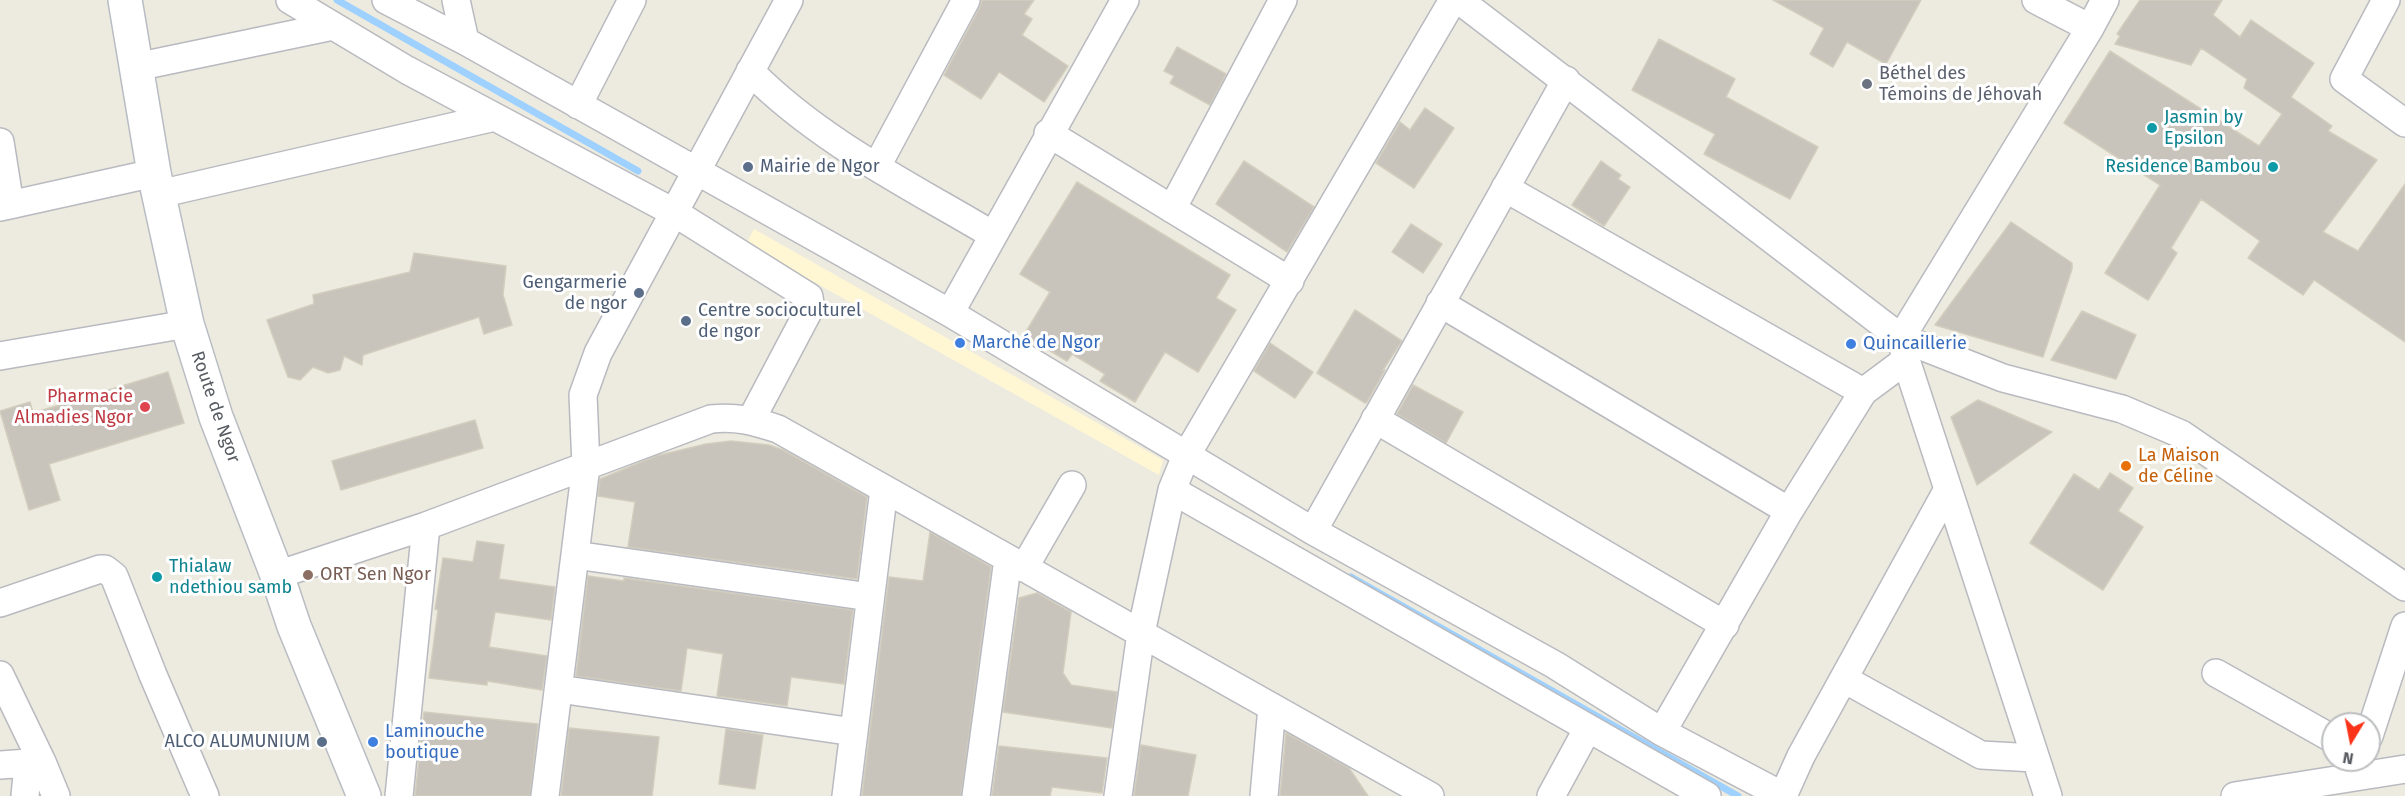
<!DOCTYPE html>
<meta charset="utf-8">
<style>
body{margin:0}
#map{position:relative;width:2405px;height:796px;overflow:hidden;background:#edebdf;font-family:"Fira Sans",sans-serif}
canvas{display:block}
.north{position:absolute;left:2321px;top:712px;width:60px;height:60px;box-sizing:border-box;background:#fff;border:2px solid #bcbec0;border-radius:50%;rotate:190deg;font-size:16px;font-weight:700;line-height:24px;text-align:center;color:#585c62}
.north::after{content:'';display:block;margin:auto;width:21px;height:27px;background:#fa3319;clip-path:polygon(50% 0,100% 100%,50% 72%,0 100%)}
</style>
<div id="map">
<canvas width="2405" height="796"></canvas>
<div class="north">N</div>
</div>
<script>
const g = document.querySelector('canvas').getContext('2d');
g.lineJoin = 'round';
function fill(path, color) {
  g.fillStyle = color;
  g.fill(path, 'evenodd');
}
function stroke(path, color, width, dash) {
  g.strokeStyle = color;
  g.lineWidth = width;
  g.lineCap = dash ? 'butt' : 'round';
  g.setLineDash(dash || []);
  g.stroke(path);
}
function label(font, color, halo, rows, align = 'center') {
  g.font = font + ' "Fira Sans",sans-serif';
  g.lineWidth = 6;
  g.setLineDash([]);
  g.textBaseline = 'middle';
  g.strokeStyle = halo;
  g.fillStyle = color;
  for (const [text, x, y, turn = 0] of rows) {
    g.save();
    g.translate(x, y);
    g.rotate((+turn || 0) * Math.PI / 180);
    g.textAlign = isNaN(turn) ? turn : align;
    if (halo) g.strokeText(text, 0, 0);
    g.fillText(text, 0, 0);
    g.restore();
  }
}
const commercial = new Path2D(`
 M 754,229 L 1163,460 L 1159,475 L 746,244 Z`);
const stream = new Path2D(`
 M 337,0 L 638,171
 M 1351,577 L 1738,796`);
const building = new Path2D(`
 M 982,0 L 1034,0 L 1024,14 L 1032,19 L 1022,35 L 1068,66 L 1044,102 L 999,72 L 981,99 L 944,75 L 980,7 Z
 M 1773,0 L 1921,0 L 1886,64 L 1847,42 L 1833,67 L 1810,54 L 1824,28 Z
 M 2140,0 L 2222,0 L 2213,15 L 2240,37 L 2251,20 L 2314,63 L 2291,97 L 2332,126 L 2328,131 L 2377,160 L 2323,232 L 2358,251 L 2405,184 L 2405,342 L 2314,280 L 2303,295 L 2248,258 L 2260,241 L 2201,199 L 2171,248 L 2177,253 L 2148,300 L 2105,273 L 2160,185 L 2064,123 L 2110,51 L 2259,146 L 2282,114 L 2244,88 L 2247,79 L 2201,48 L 2191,65 L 2115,44 L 2120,36 L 2117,34 Z
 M 1659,39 L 1735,79 L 1726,97 L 1818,147 L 1790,199 L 1704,154 L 1715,134 L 1632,90 Z
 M 1177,47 L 1226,74 L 1210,105 L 1170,83 L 1174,76 L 1164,71 Z
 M 1425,108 L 1454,128 L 1414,188 L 1376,163 L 1400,122 L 1410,130 Z
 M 1244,161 L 1314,207 L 1287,252 L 1216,204 Z
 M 1601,161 L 1621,175 L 1618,179 L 1630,187 L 1604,226 L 1572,205 Z
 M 1077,182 L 1230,275 L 1216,298 L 1236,310 L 1198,372 L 1165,352 L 1135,402 L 1100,381 L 1105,374 L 1072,354 L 1067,361 L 1024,335 L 1050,292 L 1020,274 Z
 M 2011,222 L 2072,263 L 2072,269 L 2043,357 L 1935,325 Z
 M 1411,224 L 1442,244 L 1423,273 L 1392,252 Z
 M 414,253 L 506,266 L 503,295 L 512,325 L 484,334 L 479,317 L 363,355 L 362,365 L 344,356 L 340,370 L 328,373 L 313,367 L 300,380 L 288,377 L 267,320 L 314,304 L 313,295 L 410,272 Z
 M 1355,310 L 1402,341 L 1383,370 L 1385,370 L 1367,402 L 1365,403 L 1317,373 Z
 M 2082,311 L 2136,335 L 2116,379 L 2051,360 Z
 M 1270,343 L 1313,372 L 1295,398 L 1254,371 Z
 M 168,372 L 184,423 L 49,464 L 60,500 L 29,510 L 0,411 L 30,402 L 33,413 Z
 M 1413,385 L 1463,412 L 1446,443 L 1397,414 Z
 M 1978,400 L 2052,432 L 1977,485 L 1951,417 Z
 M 475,420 L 483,448 L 341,490 L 332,461 Z
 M 731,441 L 769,445 L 783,450 L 867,497 L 857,579 L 628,547 L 635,502 L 598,496 L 600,479 L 656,456 L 706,444 Z
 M 2110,473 L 2133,488 L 2118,511 L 2143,527 L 2103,590 L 2030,543 L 2074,474 L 2099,490 Z
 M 930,532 L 991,567 L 961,796 L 862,796 L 889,577 L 923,581 Z
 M 477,541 L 504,545 L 499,579 L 555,587 L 551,620 L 495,612 L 489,647 L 547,656 L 542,690 L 487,681 L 487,685 L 429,678 L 438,610 L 435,609 L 443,558 L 473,562 Z
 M 588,576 L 624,581 L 624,578 L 853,610 L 844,684 L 791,677 L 787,706 L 717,696 L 723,654 L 687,648 L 681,691 L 576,676 Z
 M 1037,593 L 1071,612 L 1063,673 L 1071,685 L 1117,692 L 1112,728 L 1003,712 L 1019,598 Z
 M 424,712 L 538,724 L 530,796 L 415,796 Z
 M 569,728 L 659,737 L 652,796 L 561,796 Z
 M 726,729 L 763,735 L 755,789 L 719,784 Z
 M 1286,733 L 1349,768 L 1368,796 L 1280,796 Z
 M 1141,745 L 1196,755 L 1188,796 L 1134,796 Z
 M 999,746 L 1107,758 L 1102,793 L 1052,787 L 1050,796 L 992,796 Z`);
const street = new Path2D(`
 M 290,0 L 407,70 L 675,213 L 809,297 L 810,304 L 808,312 L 751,420
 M 386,0 L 465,41 L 950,313 L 1313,531 L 1555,665 L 1662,732 L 1783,796
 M 456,0 L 465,41
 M 1459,0 L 1901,338 L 2003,378 L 2122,409 L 2181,434 L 2405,587
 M 2036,0 L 2090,28
 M 2386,0 L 2344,79 L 2405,123
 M 136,67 L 333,26
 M 750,71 C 819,141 909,185 993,235
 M 578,105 L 632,0
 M 1048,133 L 1290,281
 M 0,142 L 10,205
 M 877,166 L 966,0
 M 1505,188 L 1863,392
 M 159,194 L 495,117
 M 0,207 L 154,173
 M 1172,209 L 1283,0
 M 1440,303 L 1789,511
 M 950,313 L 1125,0
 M 0,356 L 187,324
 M 1375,419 L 1725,625
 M 1172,490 L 1707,796
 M 1313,531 L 1566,80
 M 575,555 L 870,597
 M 1024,568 L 1072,485
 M 277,575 L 426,526 L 711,419 C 736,416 754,421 778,429 L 1430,796
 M 0,603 L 100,569 L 105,569 L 114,576 L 153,675 L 205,796
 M 2216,673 L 2333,739
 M 0,675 L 42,762 L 56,796
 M 1844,679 L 1981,755 L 2035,758
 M 559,689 L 854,732
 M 1662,732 L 1789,511 L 1863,392 L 1906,360
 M 2369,736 L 2405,626
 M 0,765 L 42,762
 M 25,796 L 28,764
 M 399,796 L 426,526
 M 545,796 L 586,466 L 583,395 L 598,353 L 789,0
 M 846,796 L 884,489
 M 976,796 L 1008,559
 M 1118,796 L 1141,633 L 1172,490 L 1186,456 L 1453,0
 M 1264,796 L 1272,707
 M 1551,796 L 1588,728
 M 1783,796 L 1801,756 L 1948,489
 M 2048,796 L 1906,360 L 1901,338 L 2090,28 L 2105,0
 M 2235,796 L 2405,769`);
const secondary = new Path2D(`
 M 125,0 L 154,173 L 187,324 L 216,417 L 277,575 L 294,626 L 364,796`);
const markers = [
 [1867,84,6,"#6b7280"],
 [2152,128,6,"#0f9aa8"],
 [748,167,6,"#5c6f8a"],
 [2273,167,6,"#0f9aa8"],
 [639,293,6,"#5c6f8a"],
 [686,321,6,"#5c6f8a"],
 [960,343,6,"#3f7fe0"],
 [1851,344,6,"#3f7fe0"],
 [145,407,6,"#e0444e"],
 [2126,466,6,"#e8710a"],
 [308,575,6,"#8d6e63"],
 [157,577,6,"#0f9aa8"],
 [322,742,6,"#5c6f8a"],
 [373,742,6,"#3f7fe0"]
];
const worshipNames = [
 ["Béthel des",1879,74],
 ["Témoins de Jéhovah",1879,95]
];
const cultureNames = [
 ["Jasmin by",2164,118],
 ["Epsilon",2164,139],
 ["Residence Bambou",2261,167,"right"],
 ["Thialaw",169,567],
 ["ndethiou samb",169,588]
];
const serviceNames = [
 ["Mairie de Ngor",760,167],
 ["Gengarmerie",627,283,"right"],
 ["de ngor",627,304,"right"],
 ["Centre socioculturel",698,311],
 ["de ngor",698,332],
 ["ALCO ALUMUNIUM",310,742,"right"]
];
const shopNames = [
 ["Marché de Ngor",972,343],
 ["Quincaillerie",1863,344],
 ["Laminouche",385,732],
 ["boutique",385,753]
];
const healthNames = [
 ["Pharmacie",133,397],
 ["Almadies Ngor",133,418]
];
const streetNames = [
 ["Route de Ngor",215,407,71]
];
const foodNames = [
 ["La Maison",2138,456],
 ["de Céline",2138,477]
];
const educationNames = [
 ["ORT Sen Ngor",320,575]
];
fill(commercial, '#fff6d3');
stroke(stream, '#9ed1ff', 7);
fill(building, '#c8c4bc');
stroke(building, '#d2cdbd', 1.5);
stroke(street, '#b8bac0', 30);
stroke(secondary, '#b8bcc3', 36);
stroke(street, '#fff', 27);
stroke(secondary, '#fff', 33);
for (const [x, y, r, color] of markers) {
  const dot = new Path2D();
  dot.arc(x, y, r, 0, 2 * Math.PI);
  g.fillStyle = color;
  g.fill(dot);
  stroke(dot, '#fff', 2);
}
label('18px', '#5b616d', '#fff', worshipNames, 'left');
label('18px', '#0d838f', '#fff', cultureNames, 'left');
label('18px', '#4e5e75', '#fff', serviceNames, 'left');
label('18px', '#366cbe', '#fff', shopNames, 'left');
label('18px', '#be3a42', '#fff', healthNames, 'right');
label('18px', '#585c62', '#fff', streetNames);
label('18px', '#c56008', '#fff', foodNames, 'left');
label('18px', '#785e54', '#fff', educationNames, 'left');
</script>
